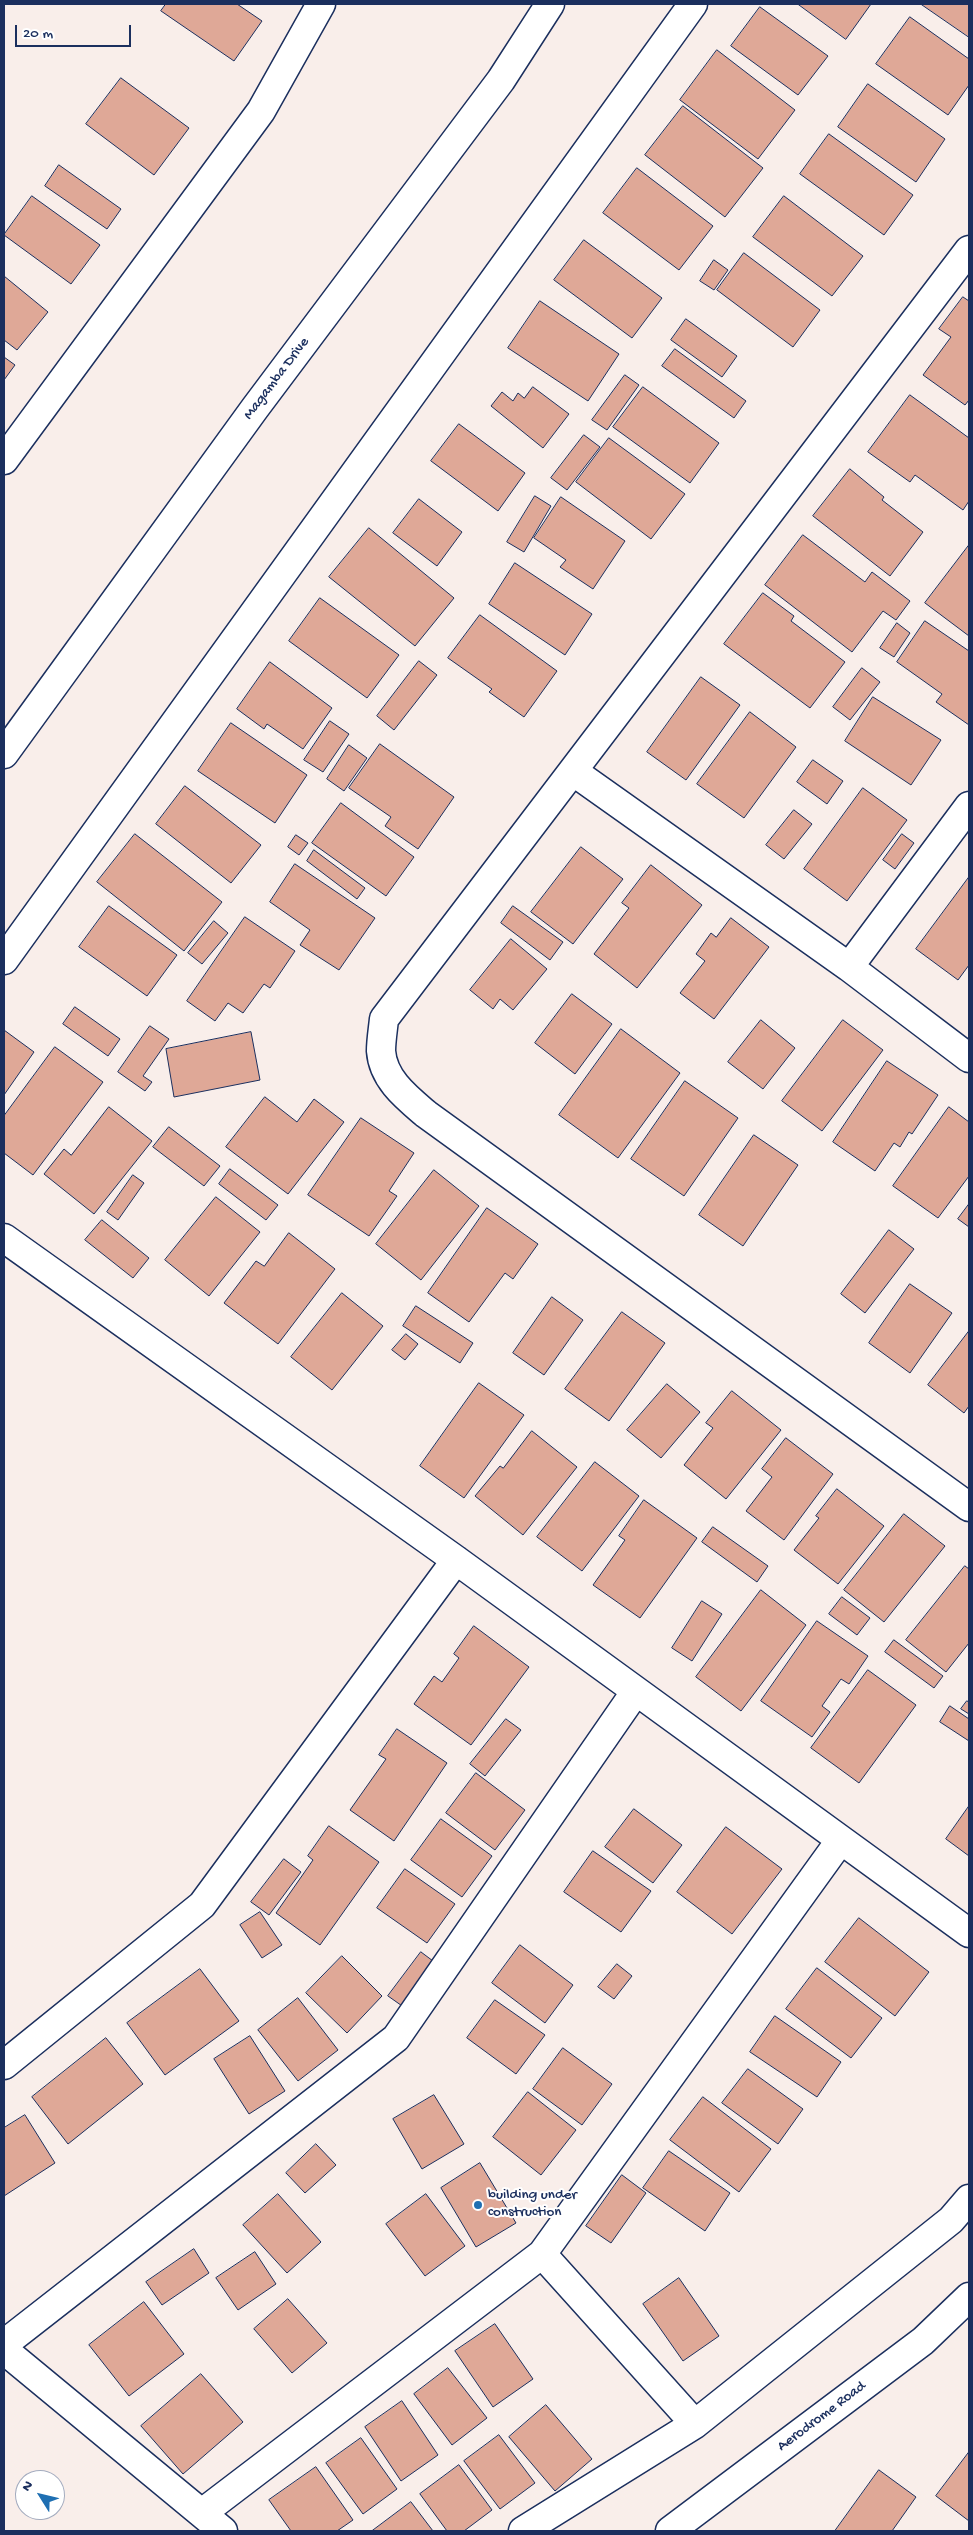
<!DOCTYPE html>
<style>
body{margin:0}
#map{position:relative;width:973px;height:2535px;overflow:hidden;background:#f9eeea;font-family:"Gochi Hand",sans-serif}
canvas{display:block}
.frame{position:absolute;inset:0;border:5px solid #1b2f5e;pointer-events:none}
.north{position:absolute;left:15px;top:2470px;width:50px;height:50px;box-sizing:border-box;background:#fff;border:1px solid #a4acbf;border-radius:50%;rotate:306deg;font-size:14px;font-weight:700;line-height:20px;text-align:center;color:#1b2f5e}
.north::after{content:'';display:block;margin:auto;width:18px;height:22px;background:#1f6fb2;clip-path:polygon(50% 0,100% 100%,50% 72%,0 100%)}
.scale{position:absolute;left:15px;top:25px;width:116px;height:22px;box-sizing:border-box;border:2px solid #1b2f5e;border-top:0;padding-left:6px;font-size:15px;line-height:18px;white-space:nowrap;color:#1b2f5e;-webkit-text-stroke:4px #fff;paint-order:stroke}
</style>
<div id="map">
<canvas width="973" height="2535"></canvas>
<div class="frame"></div>
<div class="north">N</div>
<div class="scale">20 m</div>
</div>
<script>
const g = document.querySelector('canvas').getContext('2d');
g.lineJoin = 'round';
function fill(path, color) {
  g.fillStyle = color;
  g.fill(path, 'evenodd');
}
function stroke(path, color, width, dash) {
  g.strokeStyle = color;
  g.lineWidth = width;
  g.lineCap = dash ? 'butt' : 'round';
  g.setLineDash(dash || []);
  g.stroke(path);
}
function label(font, color, halo, rows, align = 'center') {
  g.font = font + ' "Gochi Hand",sans-serif';
  g.lineWidth = 4;
  g.setLineDash([]);
  g.textBaseline = 'middle';
  g.strokeStyle = halo;
  g.fillStyle = color;
  for (const [text, x, y, turn = 0] of rows) {
    g.save();
    g.translate(x, y);
    g.rotate((+turn || 0) * Math.PI / 180);
    g.textAlign = isNaN(turn) ? turn : align;
    if (halo) g.strokeText(text, 0, 0);
    g.fillText(text, 0, 0);
    g.restore();
  }
}
const building = new Path2D(`
 M 166,4 L 237,4 L 262,21 L 234,61 L 161,11 Z
 M 798,4 L 871,4 L 846,39 Z
 M 921,4 L 969,4 L 969,37 Z
 M 760,7 L 828,56 L 798,95 L 731,46 Z
 M 910,17 L 969,59 L 969,85 L 948,115 L 876,64 Z
 M 717,50 L 795,110 L 758,159 L 680,100 Z
 M 121,78 L 189,128 L 154,175 L 86,124 Z
 M 868,84 L 945,139 L 916,182 L 838,127 Z
 M 683,106 L 763,168 L 725,217 L 645,155 Z
 M 829,134 L 913,195 L 884,235 L 800,174 Z
 M 59,165 L 121,209 L 107,229 L 45,186 Z
 M 637,168 L 713,226 L 679,270 L 603,213 Z
 M 32,196 L 100,245 L 71,284 L 4,235 Z
 M 784,196 L 863,256 L 832,296 L 753,237 Z
 M 584,240 L 662,298 L 632,338 L 554,280 Z
 M 744,253 L 820,310 L 793,347 L 717,290 Z
 M 714,260 L 728,270 L 714,290 L 700,281 Z
 M 4,276 L 48,312 L 17,350 L 4,340 Z
 M 963,297 L 969,301 L 969,400 L 965,405 L 923,375 L 951,337 L 939,329 Z
 M 540,301 L 619,354 L 588,401 L 508,348 Z
 M 686,319 L 737,356 L 722,377 L 671,340 Z
 M 675,349 L 746,401 L 734,418 L 662,366 Z
 M 4,357 L 15,365 L 4,380 Z
 M 625,375 L 639,385 L 607,430 L 592,420 Z
 M 533,387 L 569,414 L 543,448 L 491,406 L 502,392 L 513,401 L 518,393 L 524,398 Z
 M 643,387 L 719,443 L 690,483 L 613,427 Z
 M 910,395 L 969,438 L 969,501 L 963,510 L 915,475 L 910,482 L 868,452 Z
 M 459,424 L 525,473 L 498,511 L 431,461 Z
 M 584,435 L 600,447 L 567,490 L 551,478 Z
 M 609,438 L 685,494 L 651,539 L 576,482 Z
 M 850,469 L 884,497 L 882,500 L 923,532 L 890,576 L 813,516 Z
 M 535,496 L 551,506 L 524,552 L 507,542 Z
 M 561,497 L 625,541 L 593,589 L 560,567 L 566,560 L 534,538 Z
 M 419,499 L 462,532 L 437,566 L 393,533 Z
 M 369,528 L 454,598 L 415,646 L 329,577 Z
 M 803,535 L 865,582 L 872,572 L 910,601 L 896,620 L 883,611 L 852,652 L 765,585 Z
 M 969,545 L 969,636 L 925,603 Z
 M 515,563 L 592,614 L 565,655 L 489,604 Z
 M 763,593 L 794,616 L 791,621 L 845,662 L 810,708 L 724,644 Z
 M 320,598 L 399,655 L 367,698 L 289,641 Z
 M 480,615 L 557,671 L 524,717 L 489,692 L 492,689 L 448,658 Z
 M 925,621 L 969,651 L 969,725 L 936,702 L 942,694 L 897,662 Z
 M 897,623 L 910,633 L 894,657 L 880,648 Z
 M 419,661 L 437,675 L 394,730 L 377,716 Z
 M 270,662 L 332,708 L 303,749 L 267,724 L 264,729 L 237,709 Z
 M 862,668 L 880,682 L 850,720 L 833,707 Z
 M 701,677 L 740,705 L 686,780 L 647,752 Z
 M 873,697 L 941,740 L 911,785 L 845,741 Z
 M 750,712 L 796,747 L 744,818 L 697,784 Z
 M 330,721 L 349,734 L 323,772 L 304,760 Z
 M 231,723 L 307,775 L 275,823 L 198,771 Z
 M 380,744 L 454,797 L 418,849 L 385,826 L 391,817 L 349,788 Z
 M 349,745 L 367,758 L 344,791 L 327,779 Z
 M 813,760 L 843,781 L 827,804 L 797,782 Z
 M 185,786 L 261,845 L 231,883 L 156,824 Z
 M 863,788 L 907,820 L 847,901 L 804,869 Z
 M 341,803 L 414,857 L 386,896 L 312,843 Z
 M 794,810 L 812,824 L 784,859 L 766,845 Z
 M 135,834 L 222,902 L 184,951 L 97,882 Z
 M 902,834 L 914,843 L 895,869 L 883,860 Z
 M 296,835 L 308,843 L 299,855 L 288,847 Z
 M 581,847 L 623,879 L 573,944 L 531,912 Z
 M 314,850 L 365,888 L 357,899 L 307,861 Z
 M 295,864 L 375,918 L 339,970 L 300,945 L 310,930 L 270,902 Z
 M 651,865 L 702,905 L 637,988 L 594,954 L 629,908 L 622,903 Z
 M 969,877 L 969,965 L 958,980 L 916,949 Z
 M 109,906 L 177,955 L 147,996 L 79,947 Z
 M 513,906 L 563,942 L 550,960 L 501,923 Z
 M 245,917 L 295,951 L 270,988 L 264,984 L 243,1013 L 228,1003 L 215,1021 L 187,1001 Z
 M 731,918 L 769,947 L 714,1019 L 680,993 L 705,961 L 696,954 L 711,933 L 716,937 Z
 M 214,921 L 228,933 L 202,964 L 188,953 Z
 M 511,939 L 547,969 L 513,1010 L 500,999 L 493,1009 L 470,990 Z
 M 572,994 L 612,1024 L 575,1074 L 535,1043 Z
 M 75,1007 L 120,1039 L 108,1056 L 63,1024 Z
 M 761,1020 L 795,1048 L 763,1089 L 728,1062 Z
 M 843,1020 L 883,1050 L 822,1131 L 782,1101 Z
 M 150,1026 L 169,1039 L 143,1076 L 152,1082 L 145,1091 L 118,1072 Z
 M 621,1029 L 680,1073 L 618,1158 L 559,1115 Z
 M 4,1030 L 34,1052 L 4,1095 Z
 M 251,1032 L 260,1080 L 174,1097 L 166,1049 Z
 M 55,1047 L 103,1082 L 33,1175 L 4,1153 L 4,1116 Z
 M 887,1061 L 938,1095 L 912,1134 L 909,1132 L 900,1147 L 894,1143 L 875,1171 L 833,1142 Z
 M 685,1081 L 738,1118 L 684,1196 L 631,1159 Z
 M 265,1097 L 297,1122 L 314,1099 L 344,1122 L 288,1194 L 226,1147 Z
 M 109,1107 L 152,1141 L 94,1214 L 44,1174 L 64,1149 L 71,1155 Z
 M 949,1107 L 969,1122 L 969,1176 L 938,1218 L 893,1186 Z
 M 361,1118 L 414,1153 L 389,1191 L 397,1196 L 369,1236 L 308,1195 Z
 M 169,1127 L 220,1166 L 204,1186 L 153,1147 Z
 M 754,1135 L 798,1165 L 743,1246 L 699,1215 Z
 M 230,1169 L 278,1205 L 266,1220 L 219,1184 Z
 M 434,1170 L 479,1206 L 421,1280 L 376,1244 Z
 M 133,1175 L 144,1183 L 118,1220 L 107,1212 Z
 M 216,1197 L 260,1232 L 209,1296 L 165,1260 Z
 M 969,1204 L 969,1227 L 958,1219 Z
 M 487,1208 L 538,1244 L 513,1279 L 505,1273 L 469,1322 L 428,1293 Z
 M 102,1220 L 149,1258 L 133,1278 L 85,1240 Z
 M 889,1230 L 914,1249 L 865,1313 L 841,1294 Z
 M 289,1233 L 335,1269 L 278,1344 L 224,1303 L 256,1261 L 264,1266 Z
 M 910,1284 L 952,1313 L 910,1373 L 869,1343 Z
 M 342,1293 L 383,1326 L 332,1390 L 291,1357 Z
 M 552,1297 L 583,1320 L 544,1375 L 513,1353 Z
 M 416,1306 L 473,1343 L 460,1363 L 403,1326 Z
 M 622,1312 L 665,1343 L 609,1421 L 565,1389 Z
 M 969,1331 L 969,1406 L 964,1413 L 928,1385 Z
 M 406,1334 L 418,1344 L 405,1360 L 392,1350 Z
 M 479,1383 L 524,1415 L 464,1498 L 420,1466 Z
 M 667,1384 L 700,1412 L 661,1458 L 627,1430 Z
 M 732,1391 L 781,1430 L 726,1499 L 684,1465 L 713,1428 L 706,1423 Z
 M 532,1431 L 577,1467 L 523,1535 L 475,1496 L 500,1466 L 503,1468 Z
 M 786,1438 L 833,1474 L 784,1540 L 746,1511 L 772,1477 L 762,1469 Z
 M 595,1462 L 639,1496 L 582,1571 L 537,1537 Z
 M 837,1489 L 884,1526 L 838,1584 L 794,1550 L 819,1518 L 816,1516 Z
 M 644,1500 L 697,1538 L 640,1618 L 593,1585 L 625,1540 L 619,1536 Z
 M 904,1514 L 945,1546 L 884,1622 L 844,1590 Z
 M 713,1527 L 768,1566 L 757,1582 L 702,1542 Z
 M 965,1566 L 969,1569 L 969,1643 L 946,1672 L 906,1640 Z
 M 761,1590 L 806,1625 L 741,1711 L 696,1677 Z
 M 842,1597 L 870,1618 L 857,1635 L 829,1614 Z
 M 702,1601 L 722,1614 L 692,1661 L 672,1648 Z
 M 817,1621 L 868,1656 L 849,1684 L 841,1679 L 822,1706 L 830,1712 L 812,1737 L 761,1701 Z
 M 474,1626 L 529,1667 L 471,1745 L 414,1704 L 434,1676 L 442,1682 L 459,1658 L 454,1654 Z
 M 894,1640 L 943,1676 L 934,1688 L 885,1652 Z
 M 868,1670 L 916,1705 L 859,1783 L 811,1748 Z
 M 967,1701 L 969,1702 L 969,1714 L 961,1709 Z
 M 950,1706 L 969,1719 L 969,1741 L 940,1722 Z
 M 506,1719 L 521,1730 L 485,1776 L 470,1764 Z
 M 397,1729 L 447,1763 L 394,1841 L 350,1810 L 386,1759 L 379,1755 Z
 M 476,1773 L 525,1810 L 495,1850 L 446,1813 Z
 M 969,1806 L 969,1856 L 946,1839 Z
 M 634,1809 L 682,1845 L 653,1883 L 605,1847 Z
 M 441,1819 L 492,1856 L 462,1897 L 411,1860 Z
 M 329,1826 L 379,1862 L 320,1945 L 276,1913 L 313,1860 L 308,1856 Z
 M 726,1827 L 782,1869 L 732,1934 L 677,1892 Z
 M 593,1851 L 651,1891 L 621,1932 L 564,1892 Z
 M 284,1859 L 301,1872 L 269,1915 L 251,1902 Z
 M 405,1869 L 455,1904 L 427,1943 L 377,1908 Z
 M 260,1912 L 282,1945 L 262,1958 L 240,1925 Z
 M 859,1918 L 929,1972 L 895,2016 L 825,1962 Z
 M 520,1945 L 573,1985 L 545,2023 L 492,1983 Z
 M 421,1952 L 437,1964 L 405,2008 L 388,1996 Z
 M 342,1956 L 382,1996 L 347,2033 L 306,1993 Z
 M 617,1964 L 632,1976 L 614,1999 L 598,1987 Z
 M 817,1968 L 882,2018 L 851,2058 L 786,2009 Z
 M 200,1969 L 239,2021 L 165,2075 L 127,2023 Z
 M 298,1998 L 338,2050 L 298,2081 L 258,2030 Z
 M 495,2000 L 545,2035 L 516,2074 L 467,2038 Z
 M 775,2016 L 841,2062 L 817,2097 L 750,2052 Z
 M 250,2036 L 285,2091 L 249,2114 L 214,2059 Z
 M 106,2038 L 143,2084 L 68,2144 L 32,2097 Z
 M 563,2048 L 612,2084 L 582,2125 L 533,2089 Z
 M 748,2069 L 803,2109 L 778,2144 L 722,2103 Z
 M 528,2092 L 576,2130 L 541,2175 L 493,2137 Z
 M 434,2095 L 464,2144 L 422,2169 L 393,2119 Z
 M 703,2097 L 771,2149 L 739,2192 L 670,2140 Z
 M 25,2115 L 55,2163 L 4,2196 L 4,2128 Z
 M 316,2144 L 336,2165 L 305,2193 L 286,2173 Z
 M 669,2151 L 730,2193 L 705,2231 L 643,2188 Z
 M 480,2163 L 516,2223 L 476,2247 L 441,2188 Z
 M 622,2175 L 646,2193 L 611,2243 L 586,2226 Z
 M 278,2194 L 321,2242 L 287,2273 L 243,2225 Z
 M 426,2194 L 465,2246 L 425,2276 L 386,2224 Z
 M 194,2249 L 209,2273 L 162,2305 L 146,2282 Z
 M 255,2252 L 276,2284 L 238,2310 L 216,2278 Z
 M 679,2278 L 719,2336 L 683,2361 L 643,2304 Z
 M 288,2299 L 327,2343 L 292,2373 L 254,2329 Z
 M 144,2302 L 184,2354 L 129,2396 L 89,2345 Z
 M 495,2324 L 533,2379 L 493,2407 L 455,2351 Z
 M 448,2368 L 487,2418 L 452,2445 L 414,2394 Z
 M 201,2374 L 243,2422 L 183,2474 L 141,2426 Z
 M 402,2401 L 438,2455 L 401,2481 L 365,2427 Z
 M 546,2405 L 592,2459 L 555,2491 L 509,2437 Z
 M 499,2435 L 535,2483 L 500,2509 L 464,2461 Z
 M 361,2438 L 397,2489 L 363,2514 L 326,2463 Z
 M 969,2452 L 969,2521 L 936,2496 Z
 M 459,2465 L 492,2510 L 464,2531 L 447,2531 L 420,2494 Z
 M 316,2467 L 353,2520 L 337,2531 L 291,2531 L 269,2500 Z
 M 879,2470 L 916,2497 L 892,2531 L 835,2531 Z
 M 411,2502 L 433,2531 L 372,2531 Z`);
const minor = new Path2D(`
 M 969,250 L 384,1019 C 383,1029 381,1041 381,1051 C 383,1079 406,1097 426,1114 L 969,1507
 M 4,460 L 261,111 L 321,4
 M 4,754 L 255,408 L 501,80 L 550,4
 M 574,772 L 849,967 L 969,1058
 M 4,960 L 693,4
 M 849,967 L 969,806
 M 4,1238 L 456,1560 L 969,1933
 M 4,2065 L 202,1905 L 456,1560
 M 542,2254 L 695,2424
 M 4,2344 L 396,2038 L 636,1691
 M 4,2350 L 223,2531
 M 202,2513 L 542,2254 L 840,1841
 M 523,2531 L 695,2424 L 951,2220 L 969,2199
 M 670,2531 L 923,2341 L 969,2297`);
const markers = [
 [478,2205,5,"#1f6fb2"]
];
const streetNames = [
 ["Magamba Drive",277,379,-53],
 ["Aerodrome Road",822,2417,-37]
];
const poiNames = [
 ["building under",488,2196],
 ["construction",488,2213]
];
fill(building, '#dfa897');
stroke(building, '#1b2f5e', 1);
stroke(minor, '#1b2f5e', 31);
stroke(minor, '#fff', 28);
for (const [x, y, r, color] of markers) {
  const dot = new Path2D();
  dot.arc(x, y, r, 0, 2 * Math.PI);
  g.fillStyle = color;
  g.fill(dot);
  stroke(dot, '#fff', 2);
}
label('15px', '#1b2f5e', '#fff', streetNames);
label('15px', '#1b2f5e', '#fff', poiNames, 'left');
</script>
